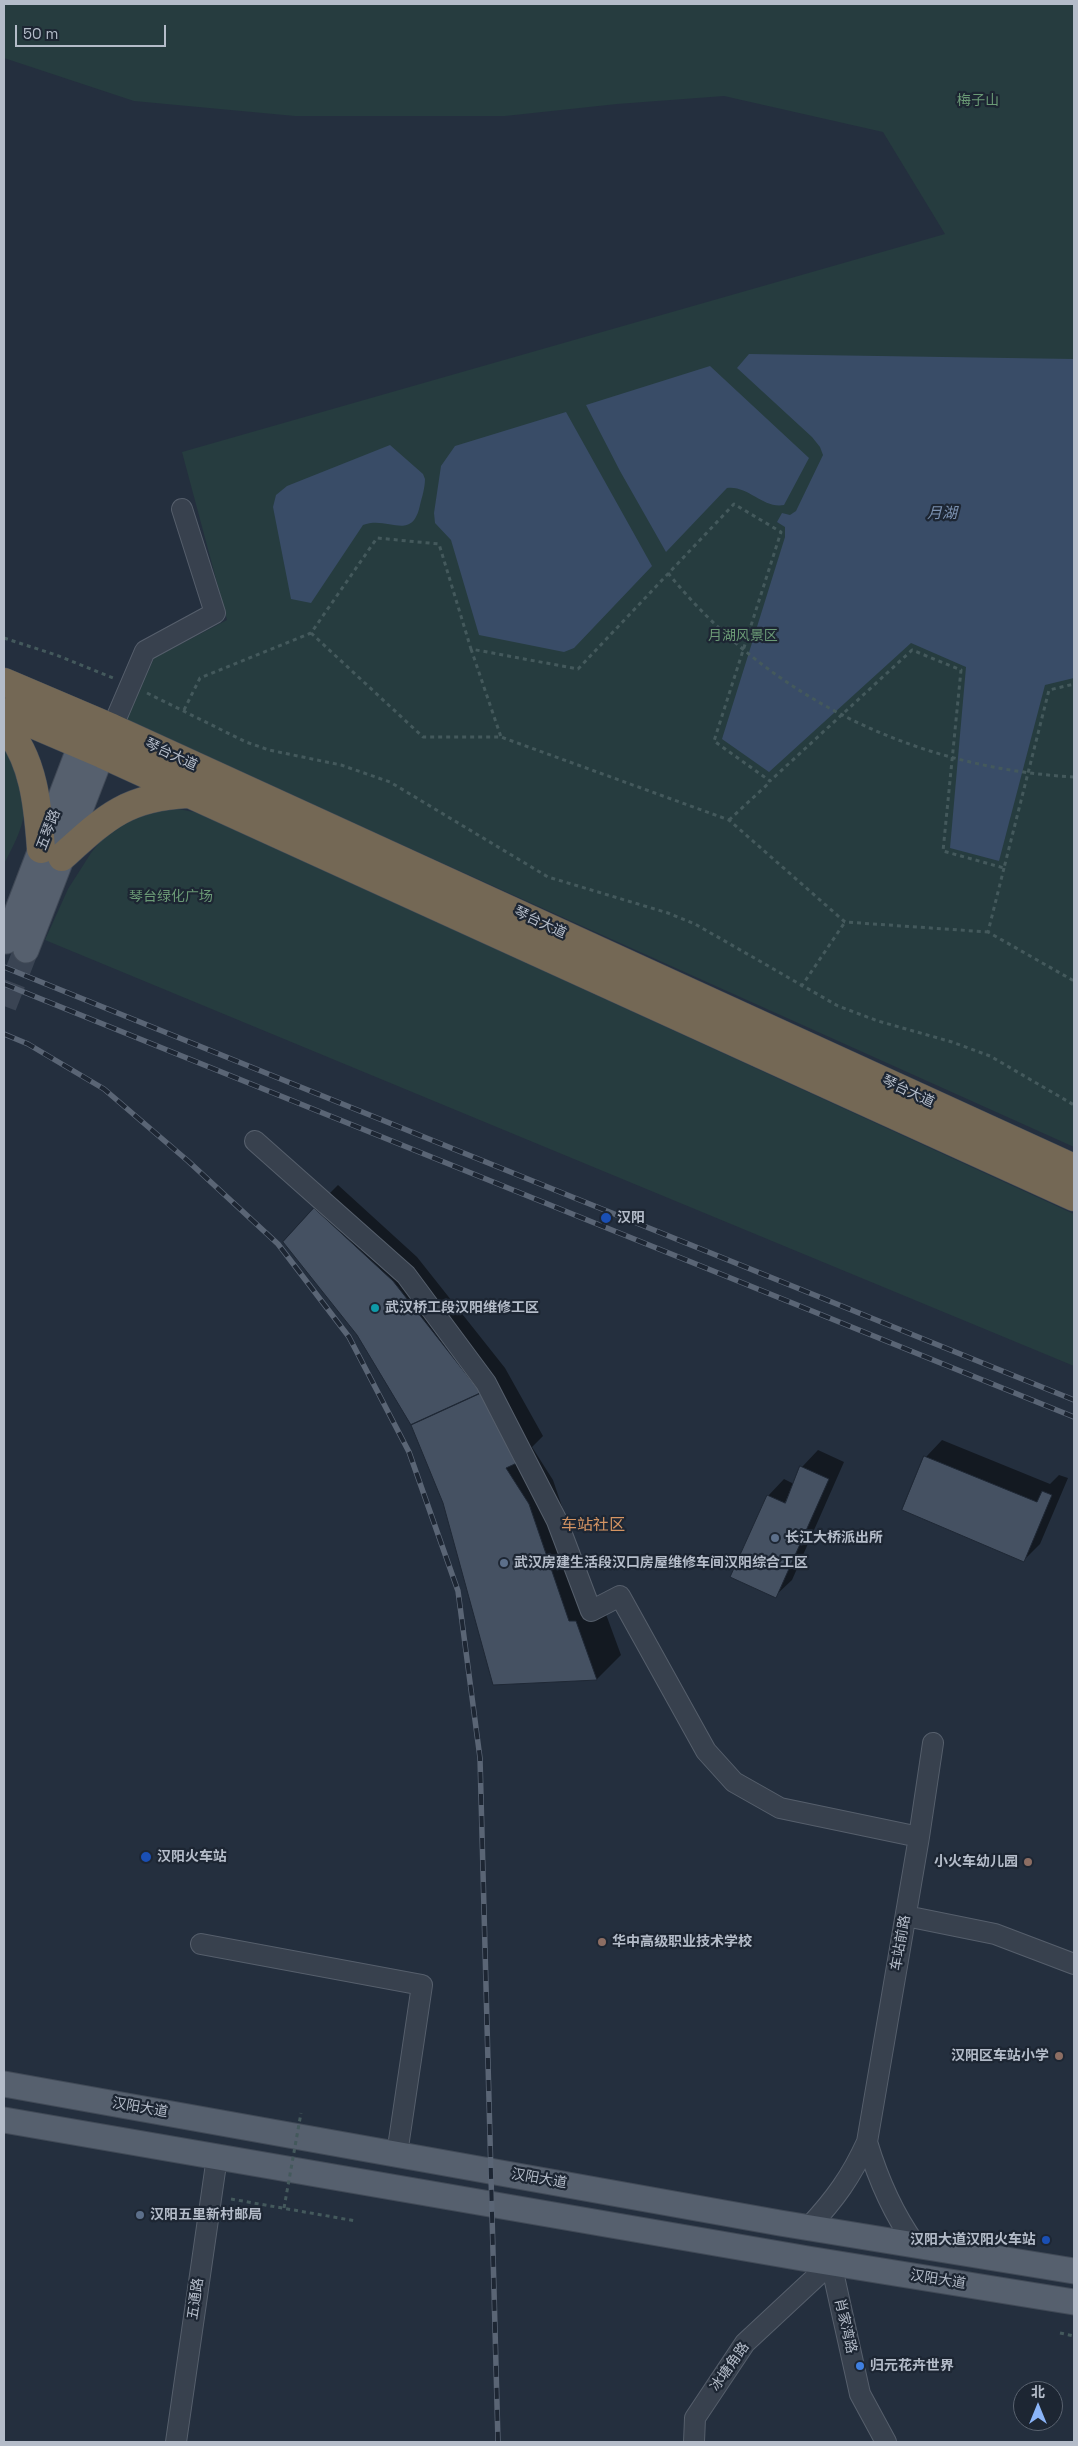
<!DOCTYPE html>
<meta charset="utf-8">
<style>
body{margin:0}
#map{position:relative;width:1078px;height:2446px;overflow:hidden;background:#242f3e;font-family:"Space Grotesk","Noto Sans SC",sans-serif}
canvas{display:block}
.frame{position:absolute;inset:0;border:5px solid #b4bcc9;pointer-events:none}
.north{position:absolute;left:1013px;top:2381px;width:50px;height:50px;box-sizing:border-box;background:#1d2633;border:1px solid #59626f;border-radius:50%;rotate:0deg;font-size:14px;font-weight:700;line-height:20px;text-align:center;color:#b4bcc9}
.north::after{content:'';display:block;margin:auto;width:18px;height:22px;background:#8ab4f8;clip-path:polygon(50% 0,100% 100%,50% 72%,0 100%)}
.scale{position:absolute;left:15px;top:25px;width:151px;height:22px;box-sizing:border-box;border:2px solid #b4bcc9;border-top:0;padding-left:6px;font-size:15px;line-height:18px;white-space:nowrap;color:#b4bcc9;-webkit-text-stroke:4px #1d2633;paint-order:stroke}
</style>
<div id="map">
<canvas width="1078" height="2446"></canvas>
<div class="frame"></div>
<div class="north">北</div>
<div class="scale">50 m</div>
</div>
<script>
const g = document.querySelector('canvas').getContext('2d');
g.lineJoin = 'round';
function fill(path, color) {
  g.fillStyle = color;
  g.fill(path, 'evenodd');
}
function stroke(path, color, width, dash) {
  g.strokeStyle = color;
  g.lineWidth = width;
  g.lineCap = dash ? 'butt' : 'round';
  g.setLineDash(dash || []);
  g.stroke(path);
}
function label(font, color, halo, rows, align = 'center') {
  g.font = font + ' "Space Grotesk","Noto Sans SC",sans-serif';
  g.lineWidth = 4.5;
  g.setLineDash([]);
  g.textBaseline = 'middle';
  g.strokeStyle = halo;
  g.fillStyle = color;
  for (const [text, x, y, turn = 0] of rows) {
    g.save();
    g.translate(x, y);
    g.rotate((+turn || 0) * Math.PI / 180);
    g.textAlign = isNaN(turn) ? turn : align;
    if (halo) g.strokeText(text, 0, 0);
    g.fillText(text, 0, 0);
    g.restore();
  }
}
const green = new Path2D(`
 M 4,4 L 1074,4 L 1074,1147 L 126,721 L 154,658 L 227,620 L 182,452 L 945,234 L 883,132 L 724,96 L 617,104 L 505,116 L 295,116 L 134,101 L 4,58 Z
 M 4,742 C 14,758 26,793 24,813 C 22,831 12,848 4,864 Z
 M 168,807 L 199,813 L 1074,1214 L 1074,1366 L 45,940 L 68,889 L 91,853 L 103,838 L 128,817 Z`);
const water = new Path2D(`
 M 749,354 L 1074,359 L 1074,678 L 1045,685 L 999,861 L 950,848 L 966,667 L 911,643 L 769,772 L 722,739 L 785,537 L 785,527 L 777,522 L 782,513 L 790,515 L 796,511 L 823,455 L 820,447 L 812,437 L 737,368 Z
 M 710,366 L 809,458 L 784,505 C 763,509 748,485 727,488 L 666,552 L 620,471 L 586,405 Z
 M 566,412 L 652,566 L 574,648 L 564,652 L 479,635 L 451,540 L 435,523 L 434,513 L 441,466 L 455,446 Z
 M 390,445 L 423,474 L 425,479 C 425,488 422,497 420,505 C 412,543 388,515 363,525 L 311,603 L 291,599 L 273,507 L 276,495 L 287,486 Z`);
const shadow = new Path2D(`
 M 338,1185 L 417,1257 L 505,1368 L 543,1436 L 532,1447 L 553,1480 L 593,1598 L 600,1598 L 621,1655 L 597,1679 L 445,1503 L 412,1424 L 314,1209 Z
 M 942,1440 L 1050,1484 L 1059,1475 L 1068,1478 L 1040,1544 L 1024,1560 L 926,1457 Z
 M 818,1450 L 844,1462 L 792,1580 L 775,1596 L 768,1496 L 784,1479 L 794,1484 L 802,1467 Z`);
const building = new Path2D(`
 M 314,1208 L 393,1281 L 481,1393 L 411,1425 L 357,1335 L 283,1242 Z
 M 481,1393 L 519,1462 L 506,1468 L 529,1504 L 569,1621 L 576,1621 L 597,1680 L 493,1685 L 443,1503 L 411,1425 Z
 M 924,1456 L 1037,1502 L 1042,1491 L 1052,1495 L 1024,1562 L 902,1510 Z
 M 800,1466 L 829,1479 L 776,1598 L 730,1577 L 767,1495 L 785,1503 Z`);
const majorTunnel = new Path2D(`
 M 4,1006 L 26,950`);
const path = new Path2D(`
 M 668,573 C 769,698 915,768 1074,777
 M 311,633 L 423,737 L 501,737 L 729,820 L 845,922 L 988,932
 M 4,638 L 56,655 L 113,678
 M 471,649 L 501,737
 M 147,693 L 246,742 L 269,750 L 341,765 L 390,782 L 548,877 L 668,913 L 695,924 L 838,1006 L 878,1021 L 952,1042 L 990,1056 L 1074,1105
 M 184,710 L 200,678 L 311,633 L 377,538 L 439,544 L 471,649 L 578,669 L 734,504 L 781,532 L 714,741 L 770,781 L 912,650 L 961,670 L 943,851 L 1004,868 L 1049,690 L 1074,684
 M 729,820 L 770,782
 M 1004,868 L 988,932 L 1074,981
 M 801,987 L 845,922
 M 231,2199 L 356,2221
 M 1060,2333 L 1074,2336`);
const minor = new Path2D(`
 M 112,728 L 145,651 L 215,613 L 182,509
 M 255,1141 L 406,1275 L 486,1383 L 557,1521 L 591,1611 L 620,1596 L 706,1751 L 734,1782 L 780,1808 L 919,1837
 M 906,1916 L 995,1934 L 1074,1964
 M 201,1944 L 422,1985 L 397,2154
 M 867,2142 C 878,2179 892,2212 915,2244
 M 809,2227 C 835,2199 851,2177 867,2142 L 919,1837 L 933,1743
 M 176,2442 L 217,2157
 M 694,2442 L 695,2418 L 745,2343 L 831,2263 L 860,2394 L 886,2442`);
const major = new Path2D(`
 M 6,941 L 88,726
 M 26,950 L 109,735
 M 4,2084 L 780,2223 L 1074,2271
 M 4,2120 L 808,2259 L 1074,2302`);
const highway = new Path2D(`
 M 4,682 L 112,728 L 1074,1168
 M 4,712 L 102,754 L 1074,1197
 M 4,726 C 34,757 38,808 41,849
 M 62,857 C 105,818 126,797 187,794`);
const rail = new Path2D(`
 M 4,967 L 1074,1400
 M 4,984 L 1074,1417
 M 4,1034 L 28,1044 L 104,1089 L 188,1161 L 278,1244 L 349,1337 L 409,1452 L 458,1591 L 480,1758 L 498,2442`);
const pathBridge = new Path2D(`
 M 284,2208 L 301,2113`);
const markers = [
 [606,1218,6,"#1a4fb4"],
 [375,1308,5,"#0f9aa8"],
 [775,1538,5,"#5c6f8a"],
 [504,1563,5,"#5c6f8a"],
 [146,1857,6,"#1a4fb4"],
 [1028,1862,5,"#8d6e63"],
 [602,1942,5,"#8d6e63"],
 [1059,2056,5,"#8d6e63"],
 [140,2215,5,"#5c6f8a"],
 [1046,2240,5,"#1a4fb4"],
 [860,2366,5,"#3f7fe0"]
];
const parkNames = [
 ["梅子山",978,101],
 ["月湖风景区",743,636],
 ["琴台绿化广场",171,897]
];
const streetNames = [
 ["琴台大道",171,755,25],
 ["五琴路",49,830,-69],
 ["琴台大道",540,923,25],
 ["琴台大道",908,1092,25],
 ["车站前路",901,1943,-80],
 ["汉阳大道",140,2108,10],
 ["汉阳大道",539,2179,10],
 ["汉阳大道",938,2280,9],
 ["五通路",196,2299,-82],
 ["肖家湾路",845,2326,77],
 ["冰塘角路",730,2367,-55]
];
const poiNames = [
 ["汉阳",617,1218],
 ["武汉桥工段汉阳维修工区",385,1308],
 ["长江大桥派出所",785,1538],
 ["武汉房建生活段汉口房屋维修车间汉阳综合工区",514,1563],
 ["汉阳火车站",157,1857],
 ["小火车幼儿园",1018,1862,"right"],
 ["华中高级职业技术学校",612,1942],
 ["汉阳区车站小学",1049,2056,"right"],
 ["汉阳五里新村邮局",150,2215],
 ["汉阳大道汉阳火车站",1036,2240,"right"],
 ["归元花卉世界",870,2366]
];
const waterNames = [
 ["月湖",942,514]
];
const quarterNames = [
 ["车站社区",593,1526]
];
fill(green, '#263c3f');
fill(water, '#394c67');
fill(shadow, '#0007');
fill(building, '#455162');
stroke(building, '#1f2835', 1);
stroke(majorTunnel, '#3a4453', 25, [25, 12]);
stroke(minor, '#565f6c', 22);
stroke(major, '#414a57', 27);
stroke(highway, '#434c59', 29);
stroke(path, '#44595c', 3, [4, 4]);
stroke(minor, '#38414e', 20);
stroke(major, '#56606e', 25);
stroke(highway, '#746855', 28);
stroke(rail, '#5a6575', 5.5);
stroke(rail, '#1d2633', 4, [11]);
stroke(pathBridge, '#44595c', 3, [4, 4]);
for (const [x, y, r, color] of markers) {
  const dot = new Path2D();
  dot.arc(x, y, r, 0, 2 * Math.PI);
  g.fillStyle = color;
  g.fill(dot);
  stroke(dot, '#1d2633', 2);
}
label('14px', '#6b9a76', '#1d2633', parkNames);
label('14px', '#b4bcc9', '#1d2633', streetNames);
label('bold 14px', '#b4bcc9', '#1d2633', poiNames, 'left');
label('italic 15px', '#7c92b1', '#1d2633', waterNames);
label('16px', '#d59563', '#1d2633', quarterNames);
</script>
